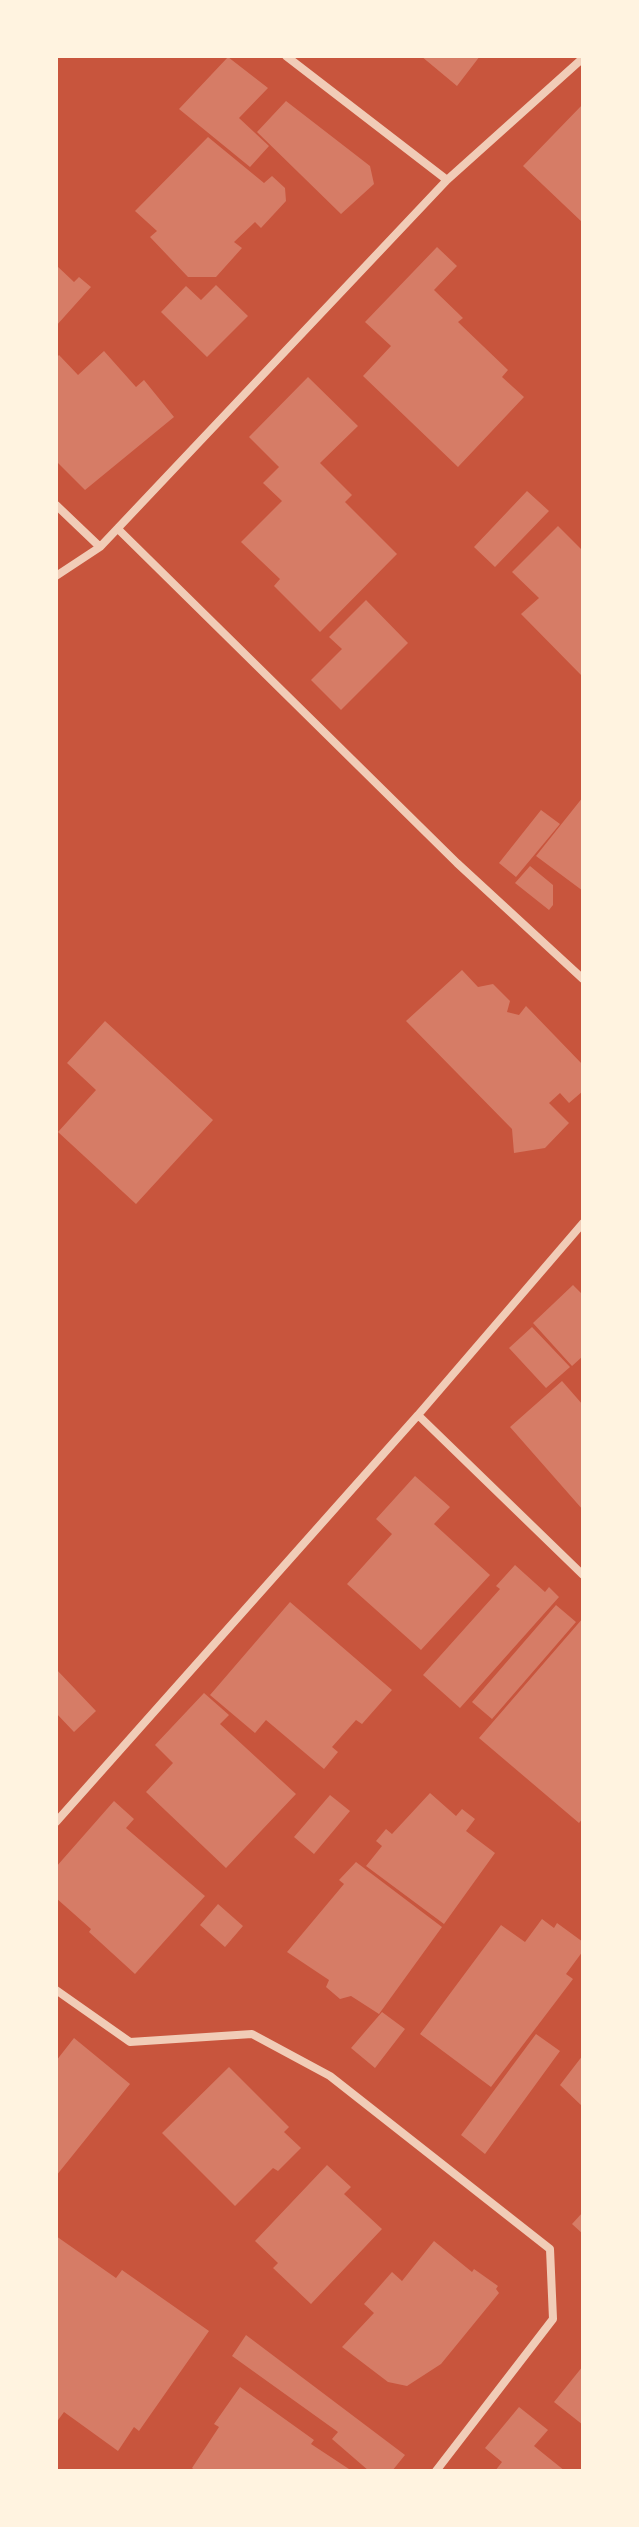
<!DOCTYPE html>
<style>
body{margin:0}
#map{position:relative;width:639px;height:2527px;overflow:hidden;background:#c8553d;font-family:Poppins,sans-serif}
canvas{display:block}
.frame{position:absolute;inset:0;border:58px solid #fff3e0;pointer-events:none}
</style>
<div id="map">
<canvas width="639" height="2527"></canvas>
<div class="frame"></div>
</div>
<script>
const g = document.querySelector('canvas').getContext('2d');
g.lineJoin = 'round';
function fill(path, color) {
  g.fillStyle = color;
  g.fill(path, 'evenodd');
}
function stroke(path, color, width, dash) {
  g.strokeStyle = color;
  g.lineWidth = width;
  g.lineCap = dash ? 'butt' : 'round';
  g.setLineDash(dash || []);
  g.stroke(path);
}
const building = new Path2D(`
 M 421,56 L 480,56 L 457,86 Z
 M 228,57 L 268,88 L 239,118 L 269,146 L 250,167 L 179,109 Z
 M 286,101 L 370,166 L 374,184 L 341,214 L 257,132 Z
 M 583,104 L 583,223 L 523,166 Z
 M 208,137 L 264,183 L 272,176 L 285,188 L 286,201 L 261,228 L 255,222 L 234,242 L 242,248 L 216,277 L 188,277 L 150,237 L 157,231 L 135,211 Z
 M 437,247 L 457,266 L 434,290 L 463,318 L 458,322 L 508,370 L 502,377 L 524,397 L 458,467 L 363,376 L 391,346 L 365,322 Z
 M 56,265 L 74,282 L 79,277 L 91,287 L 56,326 Z
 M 216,285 L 248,316 L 207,357 L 161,312 L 186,286 L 201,300 Z
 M 104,351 L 136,387 L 144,380 L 174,417 L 85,490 L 56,461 L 56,358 L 59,355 L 78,375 Z
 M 308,377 L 358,426 L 320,463 L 352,495 L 345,502 L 397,554 L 320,632 L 274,586 L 280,579 L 241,542 L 282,501 L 263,483 L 279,467 L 249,437 Z
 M 527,491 L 549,511 L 495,567 L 474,547 Z
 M 558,526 L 583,551 L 583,673 L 581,675 L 521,614 L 539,598 L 512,572 Z
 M 366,600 L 408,643 L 341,710 L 311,680 L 342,649 L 329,637 Z
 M 583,797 L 583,891 L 536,856 Z
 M 541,810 L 560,824 L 516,877 L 499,863 Z
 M 530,866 L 553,885 L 553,905 L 549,910 L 515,883 Z
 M 462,970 L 478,987 L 493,984 L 510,1001 L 507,1012 L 519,1015 L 526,1006 L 583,1065 L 583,1091 L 569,1103 L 560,1093 L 549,1103 L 569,1123 L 545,1148 L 514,1153 L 512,1129 L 406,1021 Z
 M 105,1021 L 213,1120 L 136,1204 L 58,1132 L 96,1090 L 67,1063 Z
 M 573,1285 L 583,1295 L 583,1356 L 572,1366 L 533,1323 Z
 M 532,1327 L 570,1367 L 546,1388 L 509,1348 Z
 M 562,1381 L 583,1405 L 583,1510 L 510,1427 Z
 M 415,1476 L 450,1507 L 434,1524 L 490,1575 L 421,1650 L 347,1584 L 392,1534 L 376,1519 Z
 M 515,1565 L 545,1592 L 549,1587 L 559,1597 L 460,1708 L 423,1675 L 500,1589 L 496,1586 Z
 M 290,1602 L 392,1690 L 362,1724 L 356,1720 L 332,1747 L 338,1752 L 324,1769 L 266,1720 L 255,1733 L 210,1695 Z
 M 556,1605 L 576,1622 L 492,1719 L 472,1702 Z
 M 583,1618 L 583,1818 L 579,1823 L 479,1738 Z
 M 56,1669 L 96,1711 L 74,1732 L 56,1713 Z
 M 204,1693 L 229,1715 L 220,1724 L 296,1794 L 226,1868 L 146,1792 L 173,1763 L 155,1745 Z
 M 430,1793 L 456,1816 L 462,1809 L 475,1819 L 466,1831 L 495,1853 L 444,1924 L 366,1866 L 382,1846 L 376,1841 L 386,1829 L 392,1834 Z
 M 330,1795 L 350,1811 L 314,1854 L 294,1837 Z
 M 114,1801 L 134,1819 L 126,1828 L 205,1896 L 135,1974 L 89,1932 L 91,1929 L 56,1898 L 56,1867 Z
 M 356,1862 L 442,1927 L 379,2014 L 351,1996 L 340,1999 L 326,1987 L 329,1980 L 287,1952 L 344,1884 L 339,1880 Z
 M 218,1904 L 243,1926 L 225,1947 L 200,1925 Z
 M 542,1919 L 554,1928 L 557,1923 L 583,1942 L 583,1951 L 566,1974 L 573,1979 L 491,2087 L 420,2034 L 501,1925 L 525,1942 Z
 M 382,2012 L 405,2029 L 375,2068 L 351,2048 Z
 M 536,2034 L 560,2051 L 485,2154 L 461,2135 Z
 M 74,2038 L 130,2084 L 56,2176 L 56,2061 Z
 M 583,2055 L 583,2107 L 560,2085 Z
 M 229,2067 L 289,2127 L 284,2132 L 301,2148 L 278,2171 L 273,2168 L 235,2206 L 162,2133 Z
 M 327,2165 L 351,2187 L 344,2194 L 382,2229 L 311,2304 L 273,2268 L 278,2263 L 255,2241 Z
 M 583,2212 L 583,2234 L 572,2224 Z
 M 56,2236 L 116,2278 L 122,2270 L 209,2331 L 139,2431 L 134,2427 L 118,2451 L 64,2412 L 56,2423 Z
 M 434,2241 L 472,2272 L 474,2269 L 498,2286 L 496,2289 L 499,2293 L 441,2364 L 407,2386 L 388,2382 L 342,2347 L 374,2313 L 364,2304 L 392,2272 L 402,2281 Z
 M 246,2335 L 405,2455 L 392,2471 L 369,2471 L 332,2439 L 338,2432 L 232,2356 Z
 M 583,2366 L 583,2425 L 554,2402 Z
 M 240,2387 L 314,2440 L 311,2444 L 352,2471 L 196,2471 L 192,2468 L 219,2427 L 214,2424 Z
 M 519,2407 L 548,2430 L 534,2446 L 565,2471 L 495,2471 L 502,2462 L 485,2448 Z`);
const minor = new Path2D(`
 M 286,56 L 447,180
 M 56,505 L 100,547
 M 118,529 L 457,863 L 583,979
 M 56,576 L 100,547 L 447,180 L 583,58
 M 583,1223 L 418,1415 L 583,1575
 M 56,1822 L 418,1415
 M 56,1990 L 130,2042 L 252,2034 L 330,2076 L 550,2249 L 553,2319 L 436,2471`);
fill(building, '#d67c66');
stroke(minor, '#f1ccb7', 8);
</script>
